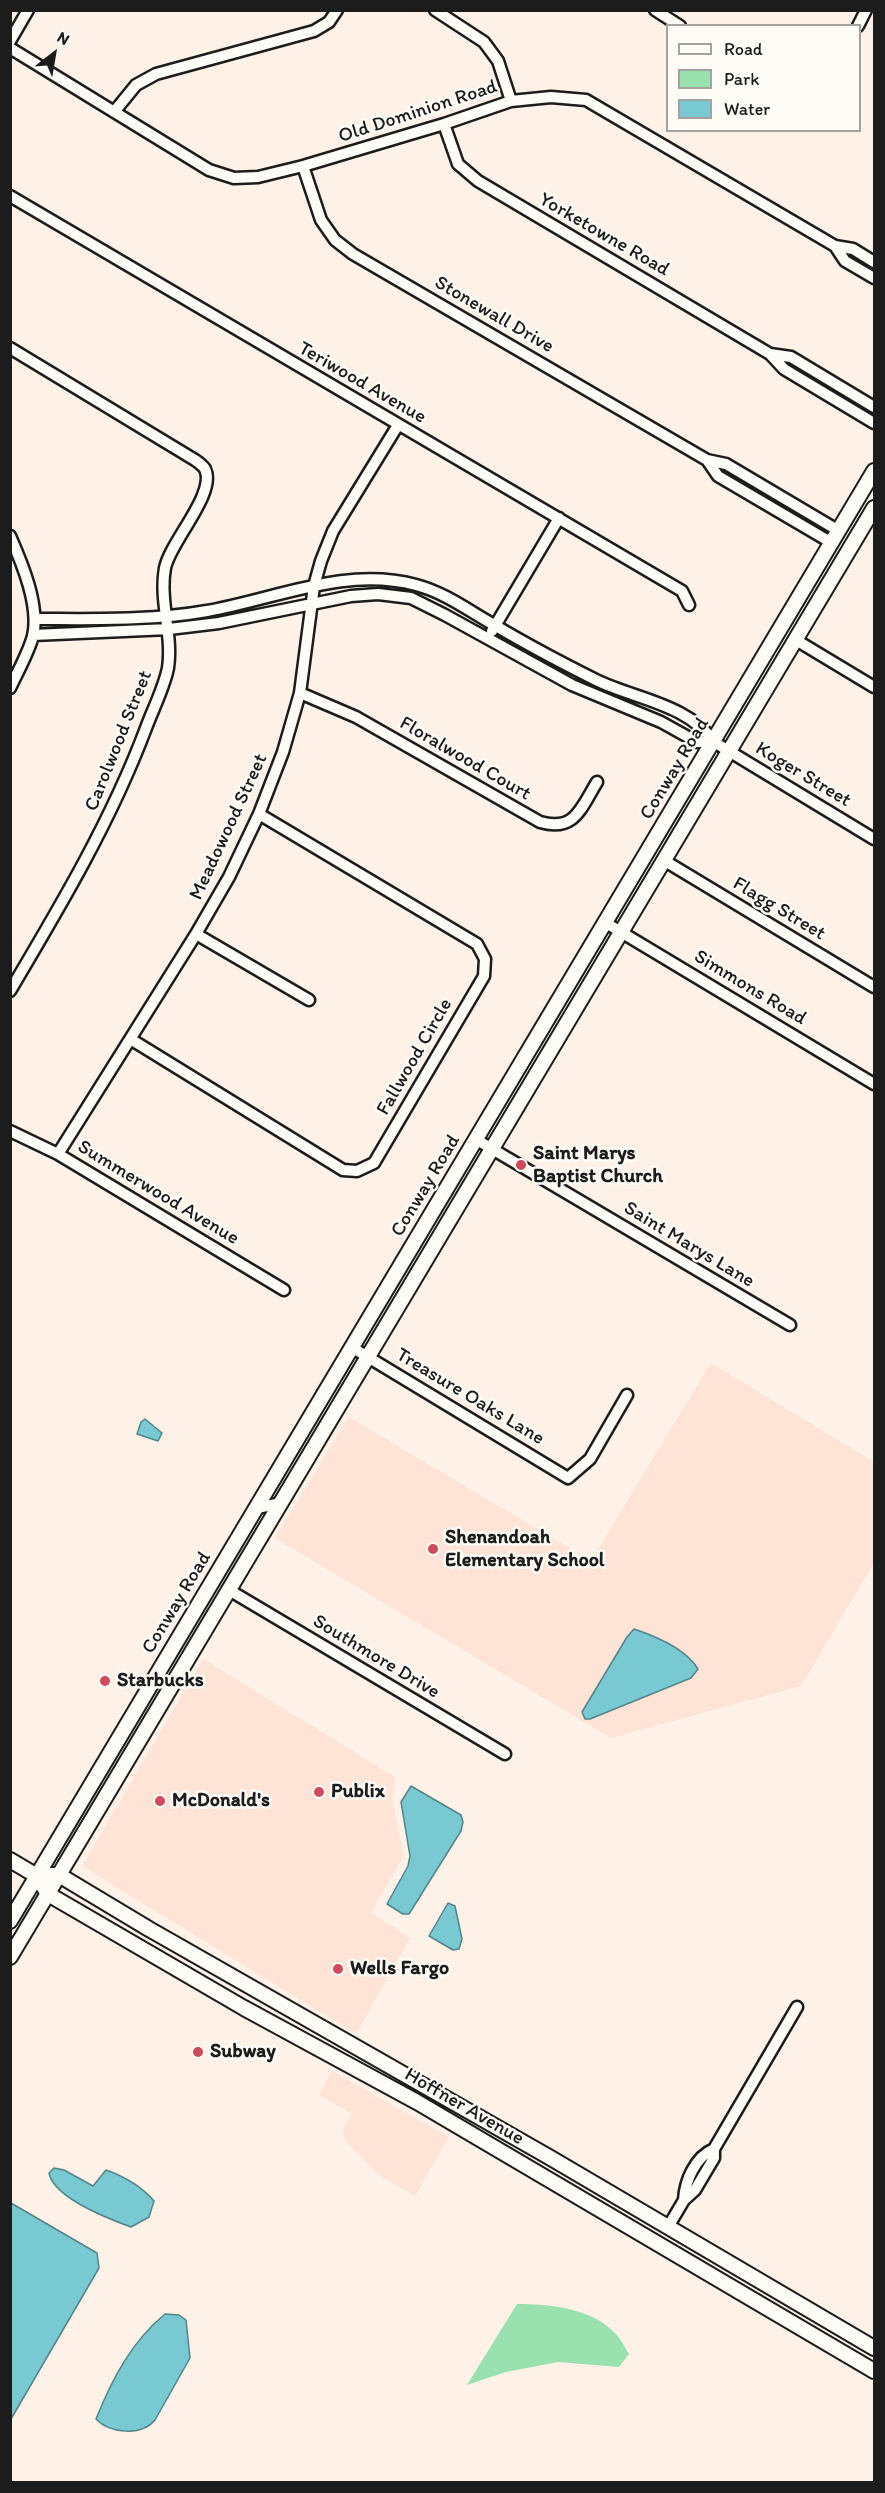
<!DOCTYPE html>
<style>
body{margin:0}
#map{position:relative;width:885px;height:2493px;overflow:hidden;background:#fdf1e8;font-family:Itim,sans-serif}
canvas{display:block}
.frame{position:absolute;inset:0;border:12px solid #1c1c1c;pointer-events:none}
.legend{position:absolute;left:666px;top:24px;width:195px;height:108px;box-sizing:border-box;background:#fdfcf7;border:2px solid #a3a29f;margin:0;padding:8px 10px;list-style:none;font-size:18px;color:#1c1c1c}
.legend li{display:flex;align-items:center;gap:12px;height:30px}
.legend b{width:30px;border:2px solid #a3a29f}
.north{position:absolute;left:24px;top:24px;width:60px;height:60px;-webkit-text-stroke:4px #fdfcf7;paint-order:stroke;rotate:31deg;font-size:16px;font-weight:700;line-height:24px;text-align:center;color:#1c1c1c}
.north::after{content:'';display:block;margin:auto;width:21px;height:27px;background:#1c1c1c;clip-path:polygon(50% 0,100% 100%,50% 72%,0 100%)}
</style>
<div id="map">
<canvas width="885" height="2493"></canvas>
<div class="frame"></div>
<ul class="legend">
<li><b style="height:8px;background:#fdfcf7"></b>Road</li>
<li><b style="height:16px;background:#99e1af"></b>Park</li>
<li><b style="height:16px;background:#78c9d2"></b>Water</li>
</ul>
<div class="north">N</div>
</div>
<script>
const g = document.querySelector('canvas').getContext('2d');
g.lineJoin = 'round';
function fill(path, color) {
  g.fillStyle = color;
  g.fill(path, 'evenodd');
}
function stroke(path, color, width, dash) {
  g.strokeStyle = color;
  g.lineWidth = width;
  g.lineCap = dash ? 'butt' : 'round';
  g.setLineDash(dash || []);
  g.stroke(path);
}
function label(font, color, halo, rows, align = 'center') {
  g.font = font + ' Itim,sans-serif';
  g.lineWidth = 5;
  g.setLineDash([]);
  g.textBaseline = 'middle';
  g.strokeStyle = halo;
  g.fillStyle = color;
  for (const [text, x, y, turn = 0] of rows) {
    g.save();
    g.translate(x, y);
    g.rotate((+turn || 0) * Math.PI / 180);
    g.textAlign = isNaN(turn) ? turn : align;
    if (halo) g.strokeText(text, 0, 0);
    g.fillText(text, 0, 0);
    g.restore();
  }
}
const built = new Path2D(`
 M 711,1363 L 874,1462 L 874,1563 L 801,1686 L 611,1738 L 275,1538 L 349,1417 L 591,1561 Z
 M 203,1659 L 395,1777 L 392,1798 L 404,1856 L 371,1912 L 410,1938 L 356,2034 L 82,1866 Z
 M 332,2071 L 449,2137 L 415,2196 L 380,2176 L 348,2143 L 342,2132 L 352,2114 L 319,2095 Z`);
const green = new Path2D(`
 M 517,2304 C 550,2304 592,2308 616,2334 C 621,2339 625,2348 629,2354 L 619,2367 L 558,2362 L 506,2372 L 467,2385 Z`);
const water = new Path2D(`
 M 145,1419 L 162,1433 L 158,1441 L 137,1434 L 141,1422 Z
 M 634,1629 C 655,1636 686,1649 698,1669 L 691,1678 L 590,1719 L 585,1719 L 582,1712 L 627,1637 Z
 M 411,1786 L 461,1815 L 463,1822 L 461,1831 L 409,1914 L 403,1914 L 387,1904 L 408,1866 L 410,1856 L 401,1802 Z
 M 448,1903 L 455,1906 L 462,1939 L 459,1949 L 453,1950 L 429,1936 Z
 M 54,2168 L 64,2170 L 93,2186 L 106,2170 C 123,2176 142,2187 154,2201 L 149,2217 L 131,2227 C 109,2219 54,2198 49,2173 Z
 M 11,2203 L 97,2253 L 99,2268 L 11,2419 Z
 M 165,2314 L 179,2315 L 186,2320 L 190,2358 L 155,2420 C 142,2436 110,2434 96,2419 C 112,2379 132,2341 165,2314 Z`);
const minor = new Path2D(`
 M 435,10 L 484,42 L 498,61 L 511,101
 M 655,10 L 680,26
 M 858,26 L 866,10
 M 10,41 L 28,10
 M 10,48 L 209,170 L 234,178 L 258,177 L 303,166 L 444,124 L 511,101 L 551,97 L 586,100 L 835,246 L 853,249 L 874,262
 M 114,112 L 136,85 L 156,74 L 314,31 L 329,22 L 337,10
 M 444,124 L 458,164 L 478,181 L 770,354 L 784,369 L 874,423
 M 303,166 L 321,220 L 335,240 L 353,254 L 707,460 L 726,464 L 839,531
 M 10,196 L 682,591 L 689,605
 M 835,246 L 845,261 L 874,278
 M 10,348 L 195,460 C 198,462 203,466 205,469 C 217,493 170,542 165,568 C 159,601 173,635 168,668 C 164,688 153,709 146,728 C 111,821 61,905 10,991
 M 770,354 L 791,357 L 874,407
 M 707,460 L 718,476 L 832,543
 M 10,536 C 22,563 40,606 33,636 C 28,654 18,671 10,688
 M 35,619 C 91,619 151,621 207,611 C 276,599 345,566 416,585 C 446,593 469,611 496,626 C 528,645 562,663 596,680 C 635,699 688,704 714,742 L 874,839
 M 492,631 L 559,518
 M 33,635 L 169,629 L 219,623 L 351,596 L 378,594 L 411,598 L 445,615 L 572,685 L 661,722 L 697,742 L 714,742
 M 796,640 L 874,687
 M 300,693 L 356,717 L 540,822 C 575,832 581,808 597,782
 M 665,861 L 874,987
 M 606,923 L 874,1084
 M 196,934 L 309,1000
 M 132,1040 L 343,1170 L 357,1171 L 374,1163 L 484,976 L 485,959 L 477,944 L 259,814
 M 10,1131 L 58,1154 L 284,1290
 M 477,1140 L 790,1325
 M 58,1154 L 196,934 L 229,877 L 259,814 L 283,752 L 300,693 L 314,586 L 321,561 L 333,531 L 398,425
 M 353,1348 L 568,1478 L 590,1459 L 627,1395
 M 257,1508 L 281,1503
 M 229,1590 L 505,1754
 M 714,2149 L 797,2007
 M 668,2227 L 684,2200 L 695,2190 L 714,2158 L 714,2149 C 695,2157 685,2181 684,2200`);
const major = new Path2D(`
 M 10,1860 L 37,1876 L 48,1894 L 244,2008 L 417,2102 L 874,2371
 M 51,1875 L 59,1875 L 149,1929 L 549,2157 L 874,2348
 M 10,1921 L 874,471
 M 10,1957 L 874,508`);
const markers = [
 [521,1165,6,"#d1495b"],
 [433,1549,6,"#d1495b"],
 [105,1681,6,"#d1495b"],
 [319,1792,6,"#d1495b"],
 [160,1801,6,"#d1495b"],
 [338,1969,6,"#d1495b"],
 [198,2052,6,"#d1495b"]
];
const streetNames = [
 ["Old Dominion Road",418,112,-18],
 ["Yorketowne Road",604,235,30],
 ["Stonewall Drive",494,315,30],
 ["Teriwood Avenue",362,383,30],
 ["Carolwood Street",119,741,-68],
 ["Floralwood Court",465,759,30],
 ["Conway Road",675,769,-59],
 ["Koger Street",803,775,31],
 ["Meadowood Street",229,827,-65],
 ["Flagg Street",779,909,31],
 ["Simmons Road",750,988,31],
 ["Fallwood Circle",415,1057,-60],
 ["Conway Road",426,1186,-59],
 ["Summerwood Avenue",158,1193,31],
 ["Saint Marys Lane",689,1245,31],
 ["Treasure Oaks Lane",470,1397,31],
 ["Conway Road",177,1603,-59],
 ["Southmore Drive",376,1657,31],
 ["Hoffner Avenue",464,2107,30]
];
const poiNames = [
 ["Saint Marys",533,1154],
 ["Baptist Church",533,1177],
 ["Shenandoah",445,1538],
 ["Elementary School",445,1561],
 ["Starbucks",117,1681],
 ["Publix",331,1792],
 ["McDonald's",172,1801],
 ["Wells Fargo",350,1969],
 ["Subway",210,2052]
];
fill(built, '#fde4d7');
fill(green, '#99e1af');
fill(water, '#78c9d2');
stroke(water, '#538489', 1.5);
stroke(minor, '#1c1c1c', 15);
stroke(major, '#1c1c1c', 18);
stroke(minor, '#fdfcf7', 10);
stroke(major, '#fdfcf7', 14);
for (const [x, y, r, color] of markers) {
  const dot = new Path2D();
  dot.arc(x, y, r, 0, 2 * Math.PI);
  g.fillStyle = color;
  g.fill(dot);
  stroke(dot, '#fdfcf7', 2);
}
label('20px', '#1c1c1c', '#fdfcf7', streetNames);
label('bold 20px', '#1c1c1c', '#fdfcf7', poiNames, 'left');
</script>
